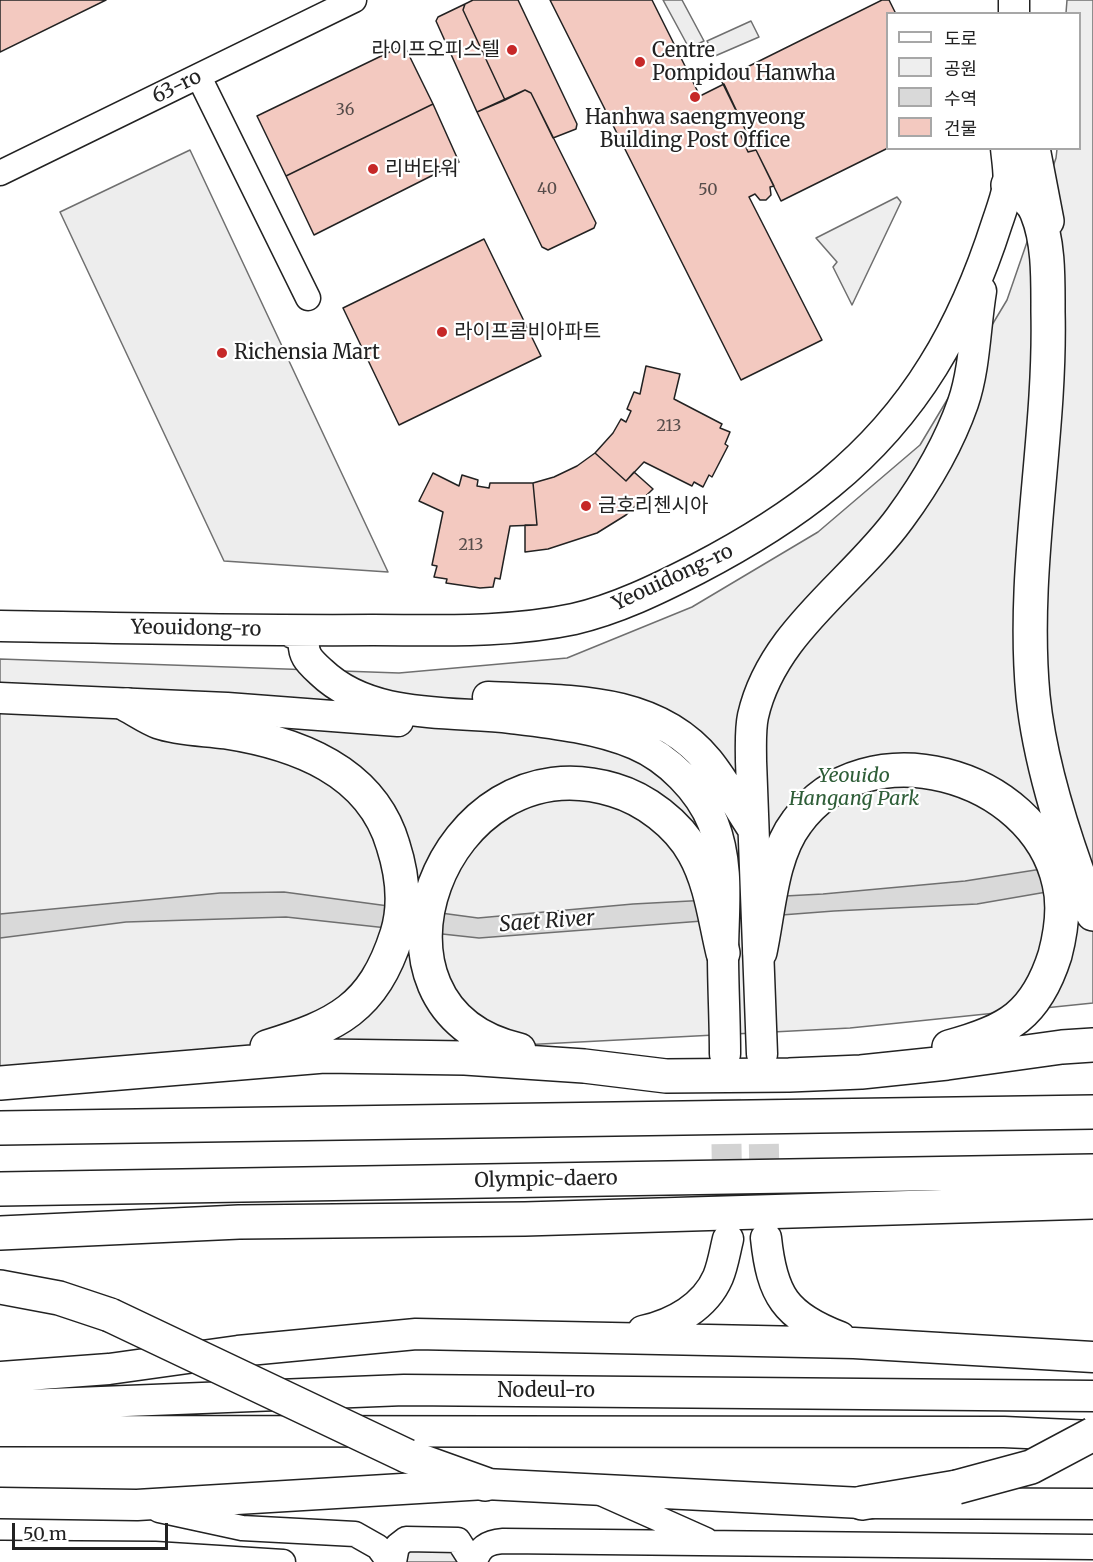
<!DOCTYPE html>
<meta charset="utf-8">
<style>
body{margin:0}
#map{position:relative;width:1093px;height:1562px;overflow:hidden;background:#fff;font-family:Merriweather,"Noto Sans KR",serif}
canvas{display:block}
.legend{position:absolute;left:886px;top:12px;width:195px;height:138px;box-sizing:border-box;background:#fff;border:2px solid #a7a7a7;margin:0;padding:8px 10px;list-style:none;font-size:18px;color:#222}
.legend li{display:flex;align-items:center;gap:12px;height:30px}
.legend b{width:30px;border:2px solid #a7a7a7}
.scale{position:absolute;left:12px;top:1523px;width:156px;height:27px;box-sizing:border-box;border:3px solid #222;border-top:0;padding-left:8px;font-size:18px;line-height:21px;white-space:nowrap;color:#222;-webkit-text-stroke:4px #fff;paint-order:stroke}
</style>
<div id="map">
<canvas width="1093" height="1562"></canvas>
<ul class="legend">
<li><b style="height:8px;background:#fff"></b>도로</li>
<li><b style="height:16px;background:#eee"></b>공원</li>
<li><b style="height:16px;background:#d9d9d9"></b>수역</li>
<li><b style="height:16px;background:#f3c9c0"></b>건물</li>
</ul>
<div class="scale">50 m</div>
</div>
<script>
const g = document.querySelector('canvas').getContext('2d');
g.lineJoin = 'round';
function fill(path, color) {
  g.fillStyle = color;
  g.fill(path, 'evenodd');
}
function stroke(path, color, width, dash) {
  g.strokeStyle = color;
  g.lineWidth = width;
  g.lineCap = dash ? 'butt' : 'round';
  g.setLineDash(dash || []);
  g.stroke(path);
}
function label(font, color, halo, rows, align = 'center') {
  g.font = font + ' Merriweather,"Noto Sans KR",serif';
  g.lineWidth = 4.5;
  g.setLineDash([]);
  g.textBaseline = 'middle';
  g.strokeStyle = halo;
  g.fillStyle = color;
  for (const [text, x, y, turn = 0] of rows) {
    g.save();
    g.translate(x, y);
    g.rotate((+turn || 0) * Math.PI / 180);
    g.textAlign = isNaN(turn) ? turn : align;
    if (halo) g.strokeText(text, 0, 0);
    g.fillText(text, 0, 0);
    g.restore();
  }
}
const green = new Path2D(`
 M 1067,0 L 1093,0 L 1093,1003 L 850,1028 L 0,1072 L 0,659 L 399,673 L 567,658 L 692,607 L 818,532 L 920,445 L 1007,300 L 1056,158 L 1057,149 L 1080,148 L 1080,14 L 1066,13 Z
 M 897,197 L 901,202 L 852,305 L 833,267 L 837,262 L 816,238 Z`);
const parking = new Path2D(`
 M 663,0 L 682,0 L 704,41 L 689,48 Z
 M 751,21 L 759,37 L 715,56 L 707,41 Z
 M 190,150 L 388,572 L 224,561 L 60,212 Z
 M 412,1549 L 459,1549 L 465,1562 L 405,1562 L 405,1553 Z`);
const water = new Path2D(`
 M 1093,861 L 1093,884 L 977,904 L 834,911 L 479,938 L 286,917 L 126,922 L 0,938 L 0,914 L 220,893 L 284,892 L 478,918 L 633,904 L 823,894 L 965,881 Z`);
const building = new Path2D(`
 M 0,0 L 106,0 L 0,52 Z
 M 473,0 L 518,0 L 577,124 L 576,129 L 553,138 L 531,93 L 525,90 L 505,100 L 463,10 L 465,4 Z
 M 550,0 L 652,0 L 700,96 L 724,84 L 746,131 L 741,136 L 748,152 L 756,150 L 774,186 L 770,187 L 771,195 L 766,200 L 760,200 L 755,194 L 749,197 L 822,340 L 741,380 Z
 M 882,0 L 889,0 L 896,14 L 888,14 L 888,148 L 781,201 L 756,150 L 748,152 L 741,136 L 746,131 L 721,80 Z
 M 465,4 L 463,10 L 505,100 L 477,112 L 436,21 L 438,17 Z
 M 404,45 L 433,104 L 286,176 L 257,116 Z
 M 525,90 L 531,93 L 596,223 L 594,228 L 548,250 L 542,247 L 477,112 Z
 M 433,104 L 459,162 L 314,235 L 286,176 Z
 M 484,239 L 541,356 L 399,425 L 343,308 Z
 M 646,366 L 680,374 L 674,399 L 722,424 L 720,428 L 730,432 L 725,444 L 728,446 L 712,477 L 709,475 L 703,487 L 694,482 L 692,486 L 644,462 L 626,481 L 595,453 L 613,433 L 621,419 L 626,422 L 631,411 L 627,409 L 634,392 L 640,394 Z
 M 595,453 L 626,481 L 634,472 L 653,489 L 626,515 L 597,533 L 548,549 L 525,552 L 525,525 L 537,525 L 533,483 L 554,477 L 577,466 Z
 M 433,473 L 459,486 L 462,475 L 478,480 L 477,486 L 489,488 L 490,483 L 533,483 L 537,525 L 510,526 L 500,579 L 495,578 L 493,587 L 480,588 L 446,583 L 447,579 L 434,577 L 437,566 L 432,565 L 443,512 L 419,501 Z`);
const majorTunnel = new Path2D(`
 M 725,1054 L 728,1237
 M 762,1054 L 765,1202`);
const minor = new Path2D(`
 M 199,77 L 308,298
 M 0,173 L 354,0
 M 603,1494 L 706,1540
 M 159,1510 L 242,1528 L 355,1534 L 378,1547 L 389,1562
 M 0,1553 L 155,1554 L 283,1562
 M 394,1562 L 397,1546 L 406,1539 L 458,1540 L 472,1562
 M 475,1562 C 479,1547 488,1542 503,1541 L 1093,1547`);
const major = new Path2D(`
 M 1014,14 L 1014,0
 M 0,626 C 124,628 248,631 373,630 C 440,630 508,633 574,619 C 617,609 658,589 697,569 C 793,519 875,460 933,366 C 961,321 981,273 997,223 C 1001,211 1006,198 1008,186 C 1010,175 1007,160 1006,148
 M 289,631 L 304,638 C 302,655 309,661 321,672 C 370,719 448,711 511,718 C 552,723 597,728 635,744 C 668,758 700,790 713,823 C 730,866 723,910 723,954 C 723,987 725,1020 725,1054
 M 488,697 C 565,701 654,695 708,761 C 725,782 738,807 753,829
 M 0,698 L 227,708 L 398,721
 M 762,1054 L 751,761 C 751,747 750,730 753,716 C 772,632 852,584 900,518 C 925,484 949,443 963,403 C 975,368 975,327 981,291
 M 766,1238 C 772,1295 785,1316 840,1337
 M 643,1331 C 674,1324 705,1307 718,1277 C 723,1265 725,1251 728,1239
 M 0,1377 L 109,1369 L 238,1351 L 416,1334 L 854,1343 L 1093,1357
 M 0,1406 L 404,1390 L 1093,1396
 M 0,1431 L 1004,1432 L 1093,1436
 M 0,1503 L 137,1505 L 485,1484 L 862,1503 L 1093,1504`);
const highway = new Path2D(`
 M 1033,148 L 1047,221
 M 1008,185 C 1020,193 1032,199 1037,213 C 1049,242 1048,280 1048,312 C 1051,440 1021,568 1033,696 C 1040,765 1068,850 1093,914
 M 127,705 C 137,710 148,718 159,722 C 179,729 205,729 226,732 C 296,743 371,770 393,845 C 402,873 406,905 397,934 C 373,1009 337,1025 267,1047
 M 760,952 C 769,910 771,856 797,822 C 866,726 1035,773 1059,883 C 1065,907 1061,932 1055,955 C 1036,1015 1008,1031 949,1047
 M 519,1050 C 341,1009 441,737 614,790 C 645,799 678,824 694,853 C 711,883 715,920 723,953
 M 0,1083 L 324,1056 L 465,1058 L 584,1066 L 666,1076 L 789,1075 L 861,1072 L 947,1063 L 1062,1047 L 1093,1045
 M 0,1128 L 1093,1112
 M 0,1189 L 1093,1171
 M 0,1233 L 239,1222 L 525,1219 L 1093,1202
 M 0,1287 L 59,1298 L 110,1315
 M 407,1456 L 485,1484
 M 862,1503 L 957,1487`);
const highwayBridge = new Path2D(`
 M 110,1315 L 407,1456
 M 957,1487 L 1031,1467 L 1093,1434`);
const markers = [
 [512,50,6,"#c62828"],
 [640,62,6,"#c62828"],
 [695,97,6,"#c62828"],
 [373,169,6,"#c62828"],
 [442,332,6,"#c62828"],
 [222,353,6,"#c62828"],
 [586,506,6,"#c62828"]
];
const numberNames = [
 ["36",345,110],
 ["40",547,189],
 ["50",708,190],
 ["213",669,426],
 ["213",471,545]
];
const poiNames = [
 ["라이프오피스텔",500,50,"right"],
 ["Centre",652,51],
 ["Pompidou Hanwha",652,74],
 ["Hanhwa saengmyeong",695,118,"center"],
 ["Building Post Office",695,141,"center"],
 ["리버타워",385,169],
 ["라이프콤비아파트",454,332],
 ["Richensia Mart",234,353],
 ["금호리첸시아",598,506]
];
const streetNames = [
 ["63-ro",177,87,-26],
 ["Yeouidong-ro",673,578,-25],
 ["Yeouidong-ro",196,629,1],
 ["Olympic-daero",546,1180,-1],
 ["Nodeul-ro",546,1391]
];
const parkNames = [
 ["Yeouido",854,776],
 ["Hangang Park",854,799]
];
const waterNames = [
 ["Saet River",547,922,-4]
];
fill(green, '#eee');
stroke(green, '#6f6f6f', 1.5);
fill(parking, '#ededed');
stroke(parking, '#6f6f6f', 1.5);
fill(water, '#d9d9d9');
stroke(water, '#6f6f6f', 1.5);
fill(building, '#f3c9c0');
stroke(building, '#222', 1.5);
stroke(majorTunnel, '#d3d3d3', 30, [30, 15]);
stroke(minor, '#222', 27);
stroke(major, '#222', 33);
stroke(highway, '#222', 36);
stroke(minor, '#fff', 24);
stroke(major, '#fff', 30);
stroke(highway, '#fff', 33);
stroke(highwayBridge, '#222', 36, []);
stroke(highwayBridge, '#fff', 33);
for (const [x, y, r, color] of markers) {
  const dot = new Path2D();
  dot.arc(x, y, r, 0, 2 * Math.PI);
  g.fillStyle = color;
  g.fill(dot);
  stroke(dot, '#fff', 2);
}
label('16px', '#564c4a', null, numberNames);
label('20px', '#222', '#fff', poiNames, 'left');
label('20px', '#222', '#fff', streetNames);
label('italic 20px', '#2f5e38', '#fff', parkNames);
label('italic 21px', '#222', '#fff', waterNames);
</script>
